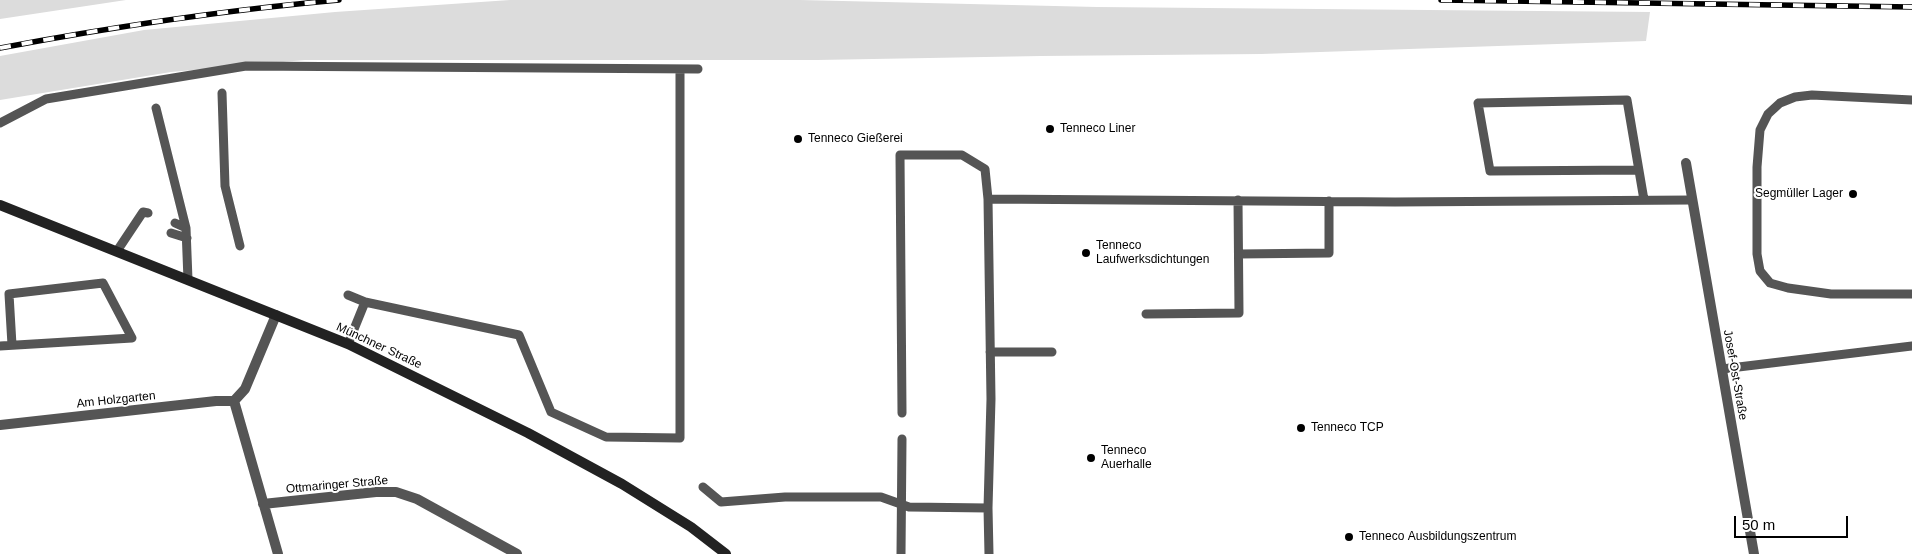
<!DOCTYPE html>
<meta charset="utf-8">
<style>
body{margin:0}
#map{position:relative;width:1912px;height:554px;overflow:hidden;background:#fff;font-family:Helvetica,sans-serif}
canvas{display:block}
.scale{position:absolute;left:1734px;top:516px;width:114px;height:22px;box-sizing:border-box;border:2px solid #000;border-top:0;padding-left:6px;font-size:15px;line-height:18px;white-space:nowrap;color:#000;-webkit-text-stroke:4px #fff;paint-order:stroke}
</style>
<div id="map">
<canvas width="1912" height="554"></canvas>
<div class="scale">50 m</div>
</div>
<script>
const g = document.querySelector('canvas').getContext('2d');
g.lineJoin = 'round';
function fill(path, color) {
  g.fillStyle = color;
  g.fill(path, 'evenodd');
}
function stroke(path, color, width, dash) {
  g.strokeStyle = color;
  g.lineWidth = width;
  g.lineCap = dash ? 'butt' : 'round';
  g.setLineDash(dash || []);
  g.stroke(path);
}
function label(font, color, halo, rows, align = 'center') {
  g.font = font + ' Helvetica,sans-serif';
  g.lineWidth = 4;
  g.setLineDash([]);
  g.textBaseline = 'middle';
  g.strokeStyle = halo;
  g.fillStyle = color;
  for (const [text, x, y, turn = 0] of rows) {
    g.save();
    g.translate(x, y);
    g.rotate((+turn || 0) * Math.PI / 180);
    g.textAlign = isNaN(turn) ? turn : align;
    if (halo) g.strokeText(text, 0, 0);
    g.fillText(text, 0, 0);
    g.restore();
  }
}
const green = new Path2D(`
 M 0,0 L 126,0 L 0,19 Z
 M 510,0 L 800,0 L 1097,7 L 1650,12 L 1646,41 L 1261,54 L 1041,56 L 817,60 L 305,60 L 171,72 L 0,100 L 0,56 L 144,30 L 335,12 Z`);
const service = new Path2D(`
 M 222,93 L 225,186 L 240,246
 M 1912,100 L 1812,95 L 1795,97 L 1780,103 L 1768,114 L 1760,130 L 1757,167 L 1757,254 L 1760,271 L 1770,283 L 1788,288 L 1831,294 L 1912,294
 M 156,108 L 186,228 L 188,280
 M 0,123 L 46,99 L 246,66 L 698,69
 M 1639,170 L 1490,171 L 1478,103 L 1627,100 L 1644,200
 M 988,199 L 991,399 L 988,508 L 989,554
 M 175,223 L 186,228
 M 171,233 L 187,238
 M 117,251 L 143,212 L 148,213
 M 1239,254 L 1329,253 L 1329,201
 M 348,295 L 365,302 L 519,335 L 551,412 L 606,437 L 680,438 L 680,69
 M 1146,314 L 1239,313 L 1238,200
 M 348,344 L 365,302
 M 0,346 L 132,338 L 103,283 L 9,294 L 12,345
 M 990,352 L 1052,352
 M 1722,369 L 1912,346
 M 902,413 L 900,155 L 962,155 L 985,169 L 988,199 L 1395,202 L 1692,200
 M 703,487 L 721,502 L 785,497 L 881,497 L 909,507 L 988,508
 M 901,554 L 902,439`);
const minor = new Path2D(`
 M 1686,163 L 1754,554
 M 234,401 L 278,554
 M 234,401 L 245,389 L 276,315
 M 0,425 L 216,401 L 234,401
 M 263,504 L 376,492 L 396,492 L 417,499 L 517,554`);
const secondary = new Path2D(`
 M 0,205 L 348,344 L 528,433 L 622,484 L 691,527 L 726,554`);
const rail = new Path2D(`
 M 1441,0 L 1912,7
 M 0,48 C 112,27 225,10 339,0`);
const markers = [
 [1050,129,5,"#000"],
 [798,139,5,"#000"],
 [1853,194,5,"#000"],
 [1086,253,5,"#000"],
 [1301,428,5,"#000"],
 [1091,458,5,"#000"],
 [1349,537,5,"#000"]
];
const poiNames = [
 ["Tenneco Liner",1060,129],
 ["Tenneco Gießerei",808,139],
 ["Segmüller Lager",1843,194,"right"],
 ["Tenneco",1096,246],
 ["Laufwerksdichtungen",1096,260],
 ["Tenneco TCP",1311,428],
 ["Tenneco",1101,451],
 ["Auerhalle",1101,465],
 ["Tenneco Ausbildungszentrum",1359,537]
];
const streetNames = [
 ["Münchner Straße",379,346,25],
 ["Josef-Ost-Straße",1735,375,80],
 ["Am Holzgarten",116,400,-6],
 ["Ottmaringer Straße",337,485,-5]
];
fill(green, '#dcdcdc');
stroke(service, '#555', 9);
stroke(minor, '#555', 10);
stroke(secondary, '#222', 10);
stroke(rail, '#000', 5.5);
stroke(rail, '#fff', 4, [11]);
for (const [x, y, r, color] of markers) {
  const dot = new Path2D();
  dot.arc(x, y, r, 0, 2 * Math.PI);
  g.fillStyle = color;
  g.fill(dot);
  stroke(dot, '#fff', 2);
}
label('12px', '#000', '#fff', poiNames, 'left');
label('12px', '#000', '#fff', streetNames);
</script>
